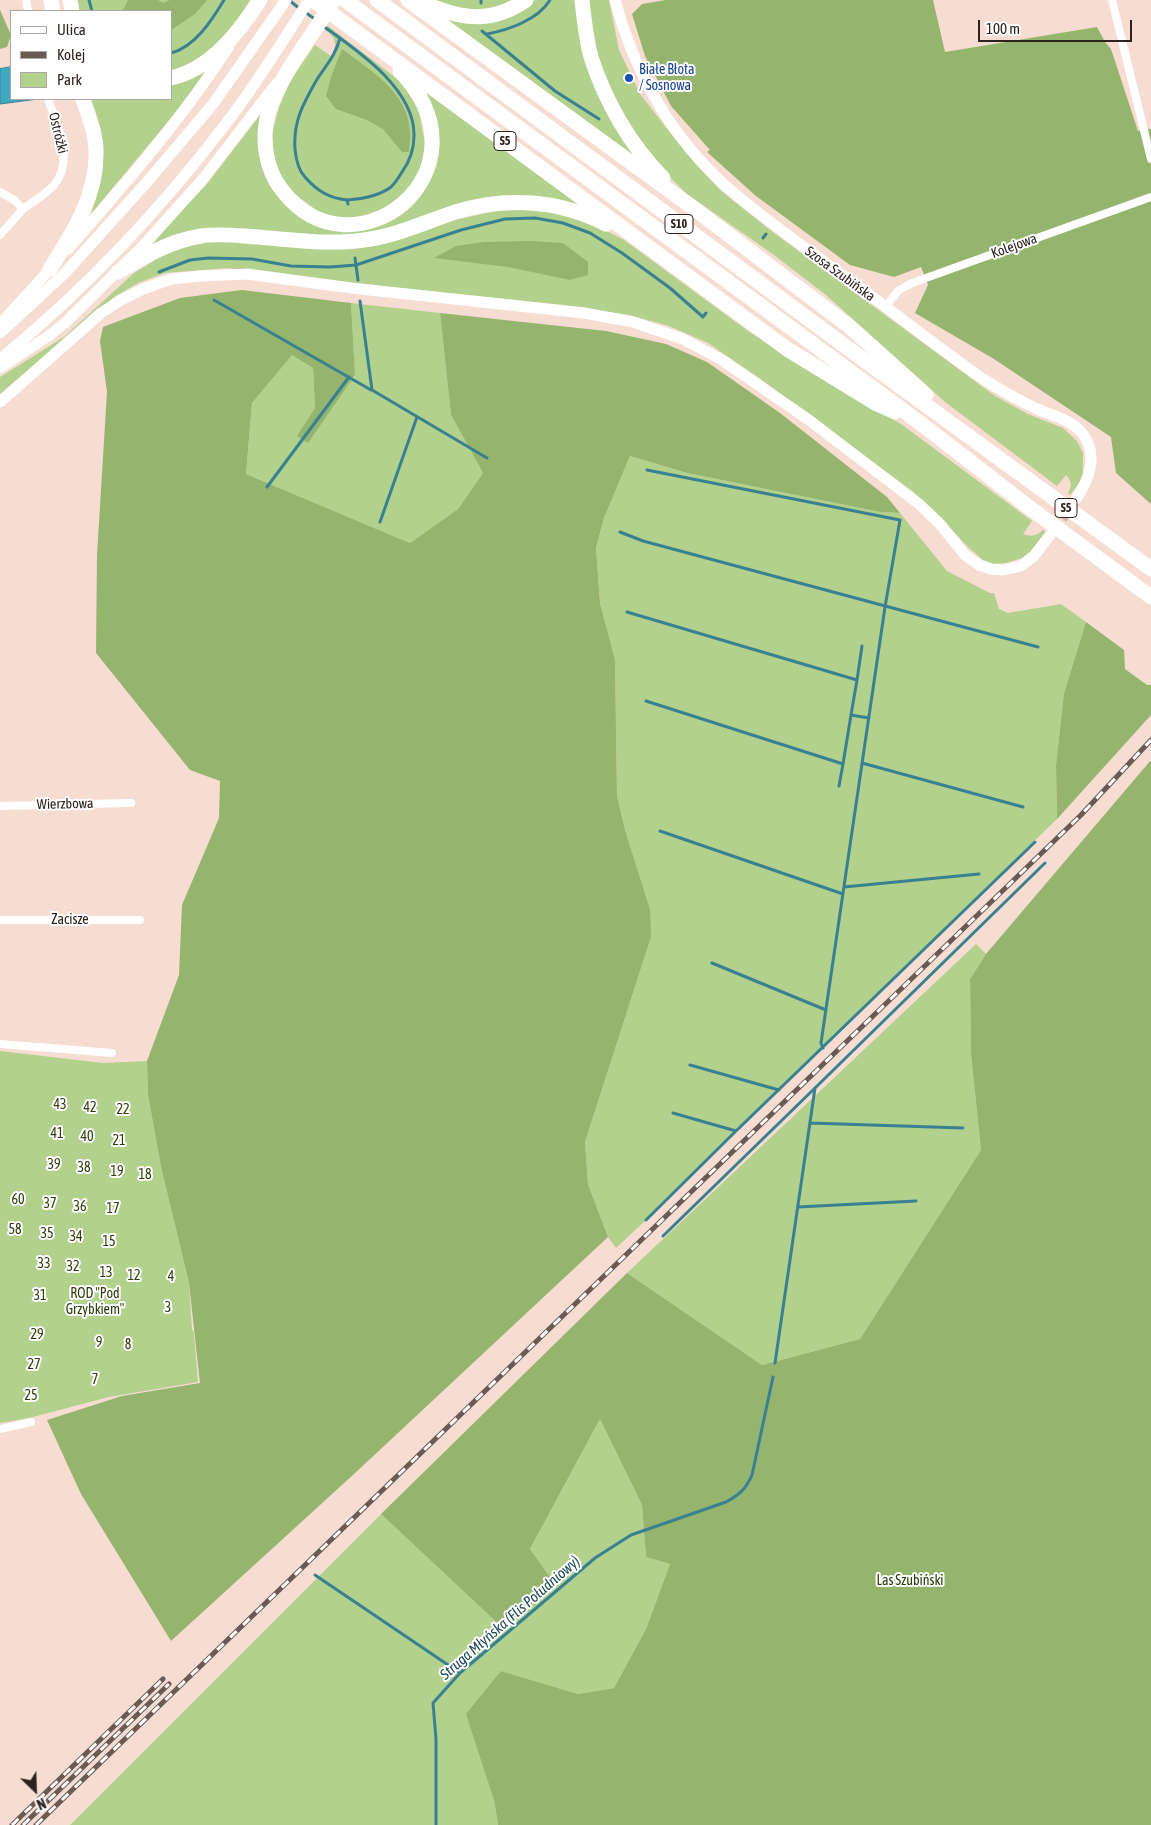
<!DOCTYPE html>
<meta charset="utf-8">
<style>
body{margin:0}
#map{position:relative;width:1151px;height:1825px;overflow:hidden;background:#f7dcd1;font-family:"Asap Condensed",sans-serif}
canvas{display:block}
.legend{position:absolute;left:10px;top:10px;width:162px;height:90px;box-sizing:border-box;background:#fff;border:1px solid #aba7a5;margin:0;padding:6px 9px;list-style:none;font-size:15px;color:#2c221e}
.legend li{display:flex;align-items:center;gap:10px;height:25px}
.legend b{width:25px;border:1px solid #aba7a5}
.north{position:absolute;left:10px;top:1765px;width:50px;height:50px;-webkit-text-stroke:4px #fff;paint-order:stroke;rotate:156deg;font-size:14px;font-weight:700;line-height:20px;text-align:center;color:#2c221e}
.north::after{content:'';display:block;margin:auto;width:18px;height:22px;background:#2c221e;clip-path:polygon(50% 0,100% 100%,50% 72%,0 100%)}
.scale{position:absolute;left:978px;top:20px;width:154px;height:22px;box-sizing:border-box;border:2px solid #2c221e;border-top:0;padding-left:6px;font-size:15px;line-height:18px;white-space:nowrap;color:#2c221e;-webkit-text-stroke:4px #fff;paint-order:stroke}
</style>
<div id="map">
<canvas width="1151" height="1825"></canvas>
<ul class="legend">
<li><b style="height:6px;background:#fff"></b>Ulica</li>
<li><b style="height:6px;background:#6a5a54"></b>Kolej</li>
<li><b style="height:14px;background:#b2d18d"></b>Park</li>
</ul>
<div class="north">N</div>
<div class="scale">100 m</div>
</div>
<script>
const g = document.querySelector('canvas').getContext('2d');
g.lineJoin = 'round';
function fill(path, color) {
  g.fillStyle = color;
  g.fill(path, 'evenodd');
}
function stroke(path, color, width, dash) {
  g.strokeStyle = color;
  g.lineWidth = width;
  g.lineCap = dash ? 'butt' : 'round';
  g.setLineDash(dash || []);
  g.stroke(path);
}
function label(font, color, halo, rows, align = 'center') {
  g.font = font + ' "Asap Condensed",sans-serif';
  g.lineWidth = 4;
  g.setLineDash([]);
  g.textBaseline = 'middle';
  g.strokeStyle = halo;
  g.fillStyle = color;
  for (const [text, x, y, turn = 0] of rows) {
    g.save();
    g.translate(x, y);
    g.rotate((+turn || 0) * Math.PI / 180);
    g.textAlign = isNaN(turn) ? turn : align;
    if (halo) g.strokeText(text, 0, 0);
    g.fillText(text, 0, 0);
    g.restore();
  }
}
const green = new Path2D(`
 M 77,0 L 250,0 L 230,32 L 205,56 L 171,72 L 171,11 L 78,11 Z
 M 431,0 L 516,0 L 499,8 L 468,12 Z
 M 534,0 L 578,0 L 583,37 L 641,162 L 443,18 L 529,5 Z
 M 589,0 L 609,0 L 619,50 L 640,94 L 672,135 L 720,190 L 770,230 L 995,396 L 1028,414 L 1063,428 L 1077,441 L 1083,453 L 1083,478 L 1070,495 L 1068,493 C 1072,487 1072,481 1066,475 L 1057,486 L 945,402 L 826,295 L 774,255 L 687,194 L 659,167 L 620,113 L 598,57 L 590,18 Z
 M 328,26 L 400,81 L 418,107 L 426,149 L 418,176 L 400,199 L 376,214 L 348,219 L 320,213 L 287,188 L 274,162 L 272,134 L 279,107 L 290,81 L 315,45 L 331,56 C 338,46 336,36 325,30 Z
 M 206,70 L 186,100 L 91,214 L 101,181 L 103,152 L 89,99 L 171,99 L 171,84 Z
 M 419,87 L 582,207 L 554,201 L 415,223 L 345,238 L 195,230 L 173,235 L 148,246 L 207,184 L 264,110 C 269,131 273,152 277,173 C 279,181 279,192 282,199 C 287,208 300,216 308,220 C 323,229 339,231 356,230 C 430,226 460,144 419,87 Z
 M 522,210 L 547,212 L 570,216 L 599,227 L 624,240 L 748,331 L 840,389 L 901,424 L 1032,521 L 1023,534 C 1031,537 1037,536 1043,530 L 1046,532 L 1030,552 L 1022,558 L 1006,563 L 994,564 L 983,560 L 968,547 L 940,517 L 911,490 L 755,375 L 708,343 L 669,326 L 629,315 L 563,305 L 371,285 L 227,268 L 165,273 L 138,283 L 114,297 L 0,394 L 0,377 L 64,337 L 134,273 L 154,261 L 153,259 L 170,251 L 203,242 L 412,235 L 459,219 L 496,211 Z
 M 351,303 L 440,313 L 451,415 L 483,473 L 458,509 L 410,543 L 246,474 L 252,403 L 292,354 L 313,368 L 315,408 L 298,436 L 355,376 Z
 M 630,456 L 687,473 L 880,512 L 900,513 L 947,571 L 990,593 L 994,593 L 999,609 L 1008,613 L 1061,604 L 1086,622 L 1064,693 L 1056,765 L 1057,819 L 736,1131 L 646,1220 L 616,1248 L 608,1237 L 588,1184 L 585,1142 L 651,937 L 636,866 L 625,830 L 617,796 L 615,661 L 600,603 L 596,548 L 604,518 Z
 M 976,944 L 986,954 L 970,979 L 971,1054 L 981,1150 L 860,1339 L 762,1365 L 627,1273 Z
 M 0,1051 L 103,1063 L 147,1061 L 148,1095 L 161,1167 L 189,1283 L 192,1329 L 194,1333 L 198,1382 L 109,1397 L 29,1418 L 0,1423 Z
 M 600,1419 L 642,1505 L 646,1557 L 670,1564 L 646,1629 L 614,1688 L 578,1694 L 501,1671 L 494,1800 L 498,1825 L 70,1825 L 381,1514 L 504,1628 L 555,1584 L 530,1549 Z`);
const forest = new Path2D(`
 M 128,0 L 158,0 L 163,3 L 170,0 L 207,0 L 195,14 L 171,30 L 171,11 L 126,11 L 123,10 Z
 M 666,0 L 933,0 L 945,52 L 1097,27 L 1105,42 L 1111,49 L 1138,131 L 1151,129 L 1151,504 L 1116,473 L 1111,437 L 994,359 L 915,313 L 928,285 L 921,267 L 894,277 L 850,265 L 756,196 L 707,152 L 710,150 L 671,106 L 645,56 L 632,14 L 642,4 Z
 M 0,10 L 11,35 L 7,47 L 0,49 Z
 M 342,49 C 371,71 408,92 410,132 C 411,138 409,145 409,152 L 402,152 L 383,129 L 367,120 L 336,109 L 326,96 L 332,74 Z
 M 530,241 L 563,243 L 588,262 L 588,275 L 570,280 L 508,267 L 434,258 L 456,246 L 484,242 Z
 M 242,290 L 351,303 L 355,375 L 308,443 L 297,436 L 315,408 L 313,368 L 292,355 L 252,403 L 246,474 L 410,543 L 458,509 L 483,473 L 451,415 L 440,313 L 606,331 L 666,344 L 707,362 L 780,413 L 887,497 L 900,513 L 880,512 L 687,473 L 630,456 L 604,518 L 596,548 L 600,603 L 615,660 L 617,796 L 625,830 L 650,910 L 651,937 L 585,1142 L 588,1184 L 608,1237 L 354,1474 L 171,1641 L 81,1494 L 47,1420 L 122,1396 L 200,1383 L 189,1283 L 161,1167 L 148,1095 L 147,1061 L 179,975 L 182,905 L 219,818 L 220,781 L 190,770 L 96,653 L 97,555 L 107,392 L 100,341 L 103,327 L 180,298 Z
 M 1086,622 L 1124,650 L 1125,669 L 1147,685 L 1151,685 L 1151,715 L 1057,819 L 1056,765 L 1064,693 Z
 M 1151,760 L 1151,1825 L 498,1825 L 494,1800 L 466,1714 L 501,1671 L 578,1694 L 614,1688 L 646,1629 L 670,1564 L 646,1557 L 642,1505 L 600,1419 L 530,1549 L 555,1584 L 503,1628 L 381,1514 L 627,1273 L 762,1365 L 860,1339 L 981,1150 L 971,1054 L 970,979 L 986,954 Z`);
const water = new Path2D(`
 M 11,67 L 11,99 L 38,99 L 0,104 L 0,69 Z`);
const stream = new Path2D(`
 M 89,0 L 92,11
 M 289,0 L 300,9
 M 481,0 L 481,3
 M 305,12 L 316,20
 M 323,26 C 358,51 415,89 414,136 C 414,150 410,161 402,172 C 399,177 395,183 391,187 C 379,196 361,199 347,200
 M 482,31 L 555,91 L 599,119
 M 487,34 C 508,30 538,20 550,0
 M 340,38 C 335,57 326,65 316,81 C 303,104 293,122 295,149 C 296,160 298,170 305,177 C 317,191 329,198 347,200 L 348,204
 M 171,53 C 195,47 212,20 224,0
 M 763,238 L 766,234
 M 355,258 L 358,280
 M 159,272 L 190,260 L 208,258 L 252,259 L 291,266 L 330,267 L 356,265 L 461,230 L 505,219 L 535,218 L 563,223 L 590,233 L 622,253 L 670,288 L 703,317 L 706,313
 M 214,300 L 371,390
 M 360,301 L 372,390 L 487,458
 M 647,470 L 900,520 L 885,607 L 821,1043 L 823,1048
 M 267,487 L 349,377
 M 380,522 L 417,417
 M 620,532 L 643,541 L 1038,647
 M 627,612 L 857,680 L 851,715
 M 857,680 L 862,646
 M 646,701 L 843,764 L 851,715 L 869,718
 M 862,763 L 1023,807
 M 839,786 L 843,764
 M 660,831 L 843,894
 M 844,887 L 979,874
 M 712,963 L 826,1010
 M 690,1065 L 779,1090
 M 673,1113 L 736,1131
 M 810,1123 L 963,1128
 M 798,1207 L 916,1201
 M 646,1220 L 736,1131 L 1035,842
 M 663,1236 L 815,1088
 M 775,1363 L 815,1088 L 1045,863
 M 315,1575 L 460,1673
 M 436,1825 L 436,1739 L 433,1703 L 460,1673 L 595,1558 L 631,1535 L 726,1502 C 739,1495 746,1489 752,1475 L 773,1377`);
const secondaryTunnel = new Path2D(`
 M 1052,532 L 1073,503`);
const street = new Path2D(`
 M 26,0 L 28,11
 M 1112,0 L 1151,159
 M 0,192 L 14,200 L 23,209 L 0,235
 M 23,209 C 33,202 46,194 54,185 C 75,160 57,125 48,99
 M 885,307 L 899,290 L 912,283 L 1151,197
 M 0,806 L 131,803
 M 0,920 L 140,920
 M 0,1044 L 112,1053
 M 0,1429 L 31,1422`);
const secondary = new Path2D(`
 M 615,0 C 632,66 666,128 715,176 C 730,191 747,204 764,217 C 795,241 827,264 859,287 C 900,317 941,350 983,379 C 999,389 1016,399 1033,407 C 1049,415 1070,418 1082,433 C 1099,454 1089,480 1076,499
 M 68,249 C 125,184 182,119 229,46
 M 1,323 L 54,265
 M 0,333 L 65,273 L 147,182 L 213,104 L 286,0
 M 0,359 C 86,289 164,206 231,117 C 259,80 284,39 309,0
 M 0,368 L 50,335 L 66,322 L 142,247 L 203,179 L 276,84
 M 0,402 L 101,313 L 121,300 L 143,289 L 171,279 L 201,276 L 247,274 L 351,288 L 584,313 L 633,322 L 683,339 L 722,360 L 809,420 L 919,504 L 940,524 L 965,555 L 979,565 L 991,569 L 1003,570 L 1021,566 L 1034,556 L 1050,535`);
const highway = new Path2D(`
 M 51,0 L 53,11
 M 70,0 L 72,11
 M 313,0 L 787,349 L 877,404 L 895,412
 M 345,0 L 919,422 L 1030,508 L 1151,597
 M 377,0 L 864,360 L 1151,569
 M 408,0 L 692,207 L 850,327 L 926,395
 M 582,0 C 584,19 586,39 591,57 C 605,101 630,145 663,178
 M 420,1 C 458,19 490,25 526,0
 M 332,3 C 311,38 282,72 269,111 C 261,137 265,169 282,190 C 353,283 496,171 400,71
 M 171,78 C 211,69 239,32 260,0
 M 50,269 C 72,234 96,198 96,155 C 97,136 89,117 83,99
 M 118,272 C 145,256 170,241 201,236 C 220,233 239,236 258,237 C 293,240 329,245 364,240 C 396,236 425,222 455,212 C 506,196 559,200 606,224`);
const rail = new Path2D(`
 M 12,1825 L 163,1679
 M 23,1825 L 169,1684
 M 36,1825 L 1081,815 L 1151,740`);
const markers = [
 [629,78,5,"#1a4fb4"]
];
const shields = [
 [505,141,22],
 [679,224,28],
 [1066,508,22]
];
const shieldNames = [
 ["S5",505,141],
 ["S10",679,224],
 ["S5",1066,508]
];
const transitNames = [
 ["Białe Błota",639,70],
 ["/ Sosnowa",639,86]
];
const streetNames = [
 ["Ostróżki",58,133,76],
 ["Kolejowa",1014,246,-20],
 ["Szosa Szubińska",840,274,36],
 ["Wierzbowa",65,804,-1],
 ["Zacisze",70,920]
];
const parkNames = [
 ["43",60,1105],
 ["42",90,1108],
 ["22",123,1110],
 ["41",57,1134],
 ["40",87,1137],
 ["21",119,1141],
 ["39",54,1165],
 ["38",84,1168],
 ["19",117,1172],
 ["18",145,1175],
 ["60",18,1200],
 ["37",50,1204],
 ["36",80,1207],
 ["17",113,1209],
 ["58",15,1230],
 ["35",47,1234],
 ["34",76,1237],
 ["15",109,1242],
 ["33",44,1264],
 ["32",73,1267],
 ["13",106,1273],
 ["12",134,1276],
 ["4",171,1277],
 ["ROD \"Pod",95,1294],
 ["Grzybkiem\"",95,1310],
 ["31",40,1296],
 ["3",168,1308],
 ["29",37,1335],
 ["9",99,1343],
 ["8",128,1345],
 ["27",34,1365],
 ["7",95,1380],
 ["25",31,1396],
 ["Las Szubiński",910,1581]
];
const waterNames = [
 ["Struga Młyńska (Flis Południowy)",510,1618,-41]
];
fill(green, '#b2d18d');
fill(forest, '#95b46e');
fill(water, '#3ea8c1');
stroke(water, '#398090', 1);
stroke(stream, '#398090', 3);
stroke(secondaryTunnel, '#ceb7ad', 11, [11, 5.5]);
stroke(street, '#fff', 8);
stroke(secondary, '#fff', 11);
stroke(highway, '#fff', 15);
stroke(rail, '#6a5a54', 5);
stroke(rail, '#fff', 3, [9]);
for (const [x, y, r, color] of markers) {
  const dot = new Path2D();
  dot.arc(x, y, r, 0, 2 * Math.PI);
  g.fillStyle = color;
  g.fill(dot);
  stroke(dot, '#fff', 2);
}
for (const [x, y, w] of shields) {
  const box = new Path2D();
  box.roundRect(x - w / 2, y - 9.5, w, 19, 4);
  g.fillStyle = '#fff';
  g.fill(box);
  stroke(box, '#2c221e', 1);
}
label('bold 12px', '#2c221e', null, shieldNames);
label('14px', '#164399', '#fff', transitNames, 'left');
label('14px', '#2c221e', '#fff', streetNames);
label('14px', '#2c3f0b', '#fff', parkNames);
label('italic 15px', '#1c4a55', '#fff', waterNames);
</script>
